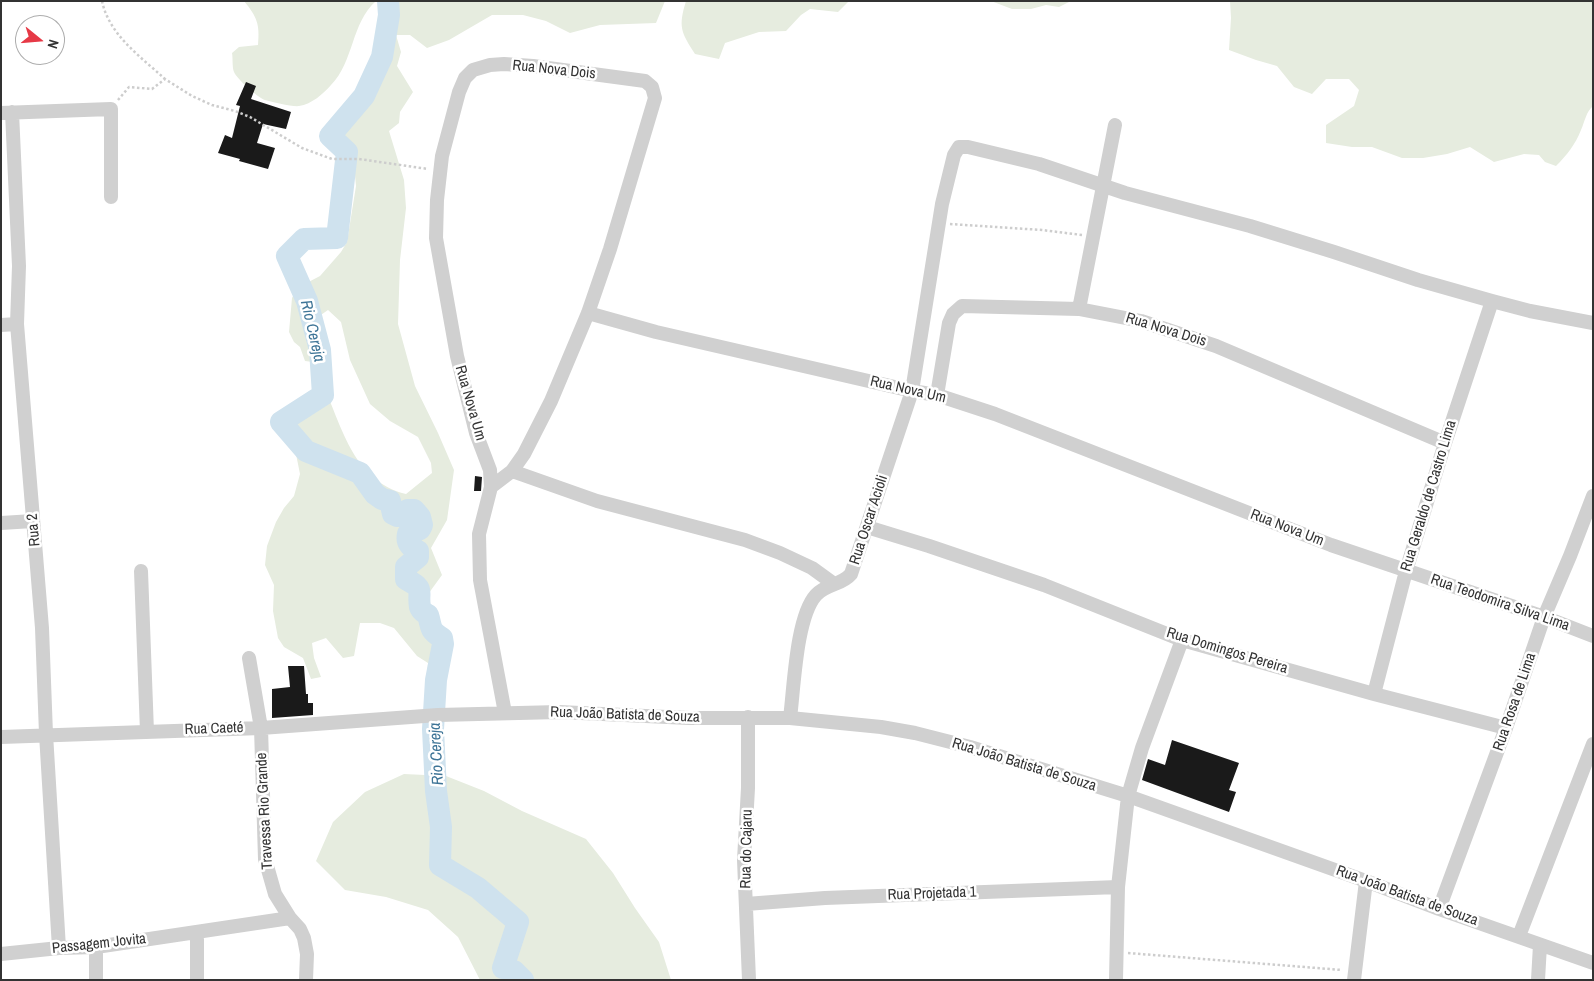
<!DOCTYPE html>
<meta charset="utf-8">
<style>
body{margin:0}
#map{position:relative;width:1594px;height:981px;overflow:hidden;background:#fff;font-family:"Archivo Narrow",sans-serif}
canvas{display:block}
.frame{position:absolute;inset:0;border:2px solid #333;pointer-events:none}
.north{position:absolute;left:15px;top:15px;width:50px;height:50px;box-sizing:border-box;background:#fff;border:1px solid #adadad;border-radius:50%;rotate:107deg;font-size:14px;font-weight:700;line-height:20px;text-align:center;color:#333}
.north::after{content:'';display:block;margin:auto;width:18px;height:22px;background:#e63946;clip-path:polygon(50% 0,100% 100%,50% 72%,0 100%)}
</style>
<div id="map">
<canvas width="1594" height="981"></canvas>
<div class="frame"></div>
<div class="north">N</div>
</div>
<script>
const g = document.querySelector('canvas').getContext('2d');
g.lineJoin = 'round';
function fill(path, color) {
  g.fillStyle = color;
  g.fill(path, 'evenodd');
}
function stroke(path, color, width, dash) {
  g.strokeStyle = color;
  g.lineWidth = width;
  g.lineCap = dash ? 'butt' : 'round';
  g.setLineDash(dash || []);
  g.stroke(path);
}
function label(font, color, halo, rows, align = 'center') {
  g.font = font + ' "Archivo Narrow",sans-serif';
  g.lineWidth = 5;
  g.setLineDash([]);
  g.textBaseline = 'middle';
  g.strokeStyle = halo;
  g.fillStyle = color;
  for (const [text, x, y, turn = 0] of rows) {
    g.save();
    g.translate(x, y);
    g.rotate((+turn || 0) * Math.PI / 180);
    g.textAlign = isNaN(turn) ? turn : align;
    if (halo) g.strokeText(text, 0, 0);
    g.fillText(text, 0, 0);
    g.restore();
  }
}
const green = new Path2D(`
 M 244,1 L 376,1 C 351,23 354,62 331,85 C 323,94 312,104 299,106 C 293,107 272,102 265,100 C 258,98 237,79 234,72 C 232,67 233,58 232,53 L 239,47 L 258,45 C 260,24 257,17 244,1 Z
 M 392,1 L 665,1 L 656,23 L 600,25 L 570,33 L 546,21 L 523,15 L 492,15 L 449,40 L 427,48 L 410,35 L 396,35 L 401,52 L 397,66 L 413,92 L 400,112 L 399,123 L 389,131 L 404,180 L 406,208 L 400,260 L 398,324 L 415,386 L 438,433 L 454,470 L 447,520 L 431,548 L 442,575 L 426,597 L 432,620 L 449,642 L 441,680 L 435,687 L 427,676 L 428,663 L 417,656 L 394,628 L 380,623 L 360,623 L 354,656 L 343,658 L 326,638 L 312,643 L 314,658 L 321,677 L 311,679 L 303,658 L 284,647 L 278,638 L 273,611 L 274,585 L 265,565 L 267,546 L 276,522 L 284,508 L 294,496 L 300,474 L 288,414 L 293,404 L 308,392 L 324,387 C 343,430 354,481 406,494 L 432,473 L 431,463 L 418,437 L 390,421 L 370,404 L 350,360 L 341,322 L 328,310 L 318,317 L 319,345 L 313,362 L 305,361 L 300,347 L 294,342 L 289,332 L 292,298 L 297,288 L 320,276 L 341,252 L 347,242 L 356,186 L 354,165 L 339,127 L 345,106 L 359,86 L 382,59 L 386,50 L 385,30 Z
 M 686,1 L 849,1 L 838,12 L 810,9 L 801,15 L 786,31 L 759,32 L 725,43 L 719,59 L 695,54 C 681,32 678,27 686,1 Z
 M 991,1 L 1071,1 L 1059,7 L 1046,5 L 1031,9 L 1012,9 Z
 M 1230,1 L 1593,1 L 1593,106 C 1586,112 1585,121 1581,130 C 1575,145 1567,155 1556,166 L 1545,162 L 1539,155 L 1524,154 L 1494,162 L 1470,147 L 1447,154 L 1423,158 L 1402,158 L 1372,147 L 1352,147 L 1326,143 L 1326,125 L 1354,106 L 1359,90 L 1349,79 L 1326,79 L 1312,94 L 1294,87 L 1277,66 L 1256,60 L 1229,50 L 1231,18 Z
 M 404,774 L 446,776 L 484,791 L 522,811 L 586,839 L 613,873 L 635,908 L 659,942 L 671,980 L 480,980 L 458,937 L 428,910 L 386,897 L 345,890 L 316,861 L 333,822 L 365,792 Z`);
const river = new Path2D(`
 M 388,1 L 389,15 L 382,57 L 364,96 L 330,136 L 347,152 L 337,238 L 304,239 L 287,256 L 307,301 L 320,350 L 323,395 L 281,422 L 306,451 L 360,473 L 375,494 L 382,499 L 390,501 L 393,514 L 397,516 L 408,510 L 414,510 L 420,517 L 422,525 L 420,529 L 408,534 C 406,543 410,547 418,551 L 418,557 L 406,567 L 406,579 C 426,590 417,590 420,607 C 421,611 425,613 428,615 C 432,628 429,630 442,638 L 443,644 L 436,680 L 433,729 L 436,791 L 441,827 L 440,865 L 478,888 L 518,922 L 503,968 L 514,971 L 523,980`);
const building = new Path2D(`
 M 246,82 L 256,86 L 251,99 L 291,112 L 286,129 L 263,124 L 257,143 L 275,148 L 268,169 L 239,161 L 240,159 L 218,153 L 225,135 L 232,138 L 240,106 L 236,105 Z
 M 475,476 L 482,477 L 481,491 L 474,491 Z
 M 288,666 L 304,666 L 306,694 L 308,694 L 308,703 L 313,703 L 313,715 L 272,718 L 272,689 L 290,687 Z
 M 1172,740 L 1239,763 L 1229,790 L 1236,792 L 1229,812 L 1142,780 L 1148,759 L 1165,765 Z`);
const path = new Path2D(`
 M 102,1 C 109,35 141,57 165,79
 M 118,100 L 129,87 L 152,89 L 165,79 L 192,96 L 212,105 L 235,111 L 250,117 L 302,148 L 332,159 L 359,159 L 428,169
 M 950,224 L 1042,230 L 1082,235
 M 1128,953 L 1342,970`);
const minor = new Path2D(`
 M 12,112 L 19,266 L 17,324 L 42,628 L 46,734 L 59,948
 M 1,113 L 111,109 L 111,197
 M 1079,309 L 1115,125
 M 588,313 L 656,332 L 912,391 L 937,395 L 995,414 L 1331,545 L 1544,617 L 1593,636
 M 1,325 L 17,324
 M 937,395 L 949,323 L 953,314 L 962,306 L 1079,309 L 1141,321 L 1216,346 L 1445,443
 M 512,471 L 597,501 L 745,540 L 780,553 L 812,568 L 834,584
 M 491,487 L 512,471 L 524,454 L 551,401 L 588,313 L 610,249 L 655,98 L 652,87 L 645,81 L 533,66 L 504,64 L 490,65 L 473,70 L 465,78 L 459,92 L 442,156 L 437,200 L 436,238 L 457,356 L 476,433 L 490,470 L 491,487 L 479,534 L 480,580 L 505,713
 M 1,523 L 33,521
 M 867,527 L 929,546 L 1044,585 L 1182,640 L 1374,694 L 1506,728
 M 141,571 L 147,732
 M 249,658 L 261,728 L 265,859 L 275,894 L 290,918 L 300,929 L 304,938 L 307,954 L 306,980
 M 1374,694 L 1406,571 L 1445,443 L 1492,301
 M 748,717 L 748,788 L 744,860 L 749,980
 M 790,718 C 794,688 796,617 816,595 C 826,584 842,585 851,574 L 912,391 L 942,204 L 954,155 L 959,147 L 968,147 L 1039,164 L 1125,193 L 1250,226 L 1334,252 L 1418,280 L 1492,301 L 1530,311 L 1593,323
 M 1,737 L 261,728 L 438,715 L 559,712 L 689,718 L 790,718 L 881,727 L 915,733 L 970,747 L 1128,796 L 1366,881 L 1439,909 L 1593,963
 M 746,904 L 825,898 L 1118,887
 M 1439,909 L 1506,728 L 1544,617 L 1570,556 L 1593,496
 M 197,933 L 197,980
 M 1519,936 L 1593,744
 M 1,954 L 59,948 L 96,947 L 290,918
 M 96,980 L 96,947
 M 1116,980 L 1118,887 L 1128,796 L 1142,748 L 1182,640
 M 1354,980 L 1366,881
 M 1538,980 L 1540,945`);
const streetNames = [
 ["Rua Nova Dois",554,70,6],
 ["Rua Nova Dois",1166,330,17],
 ["Rua Nova Um",908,390,13],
 ["Rua Nova Um",470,403,74],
 ["Rua Geraldo de Castro Lima",1429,496,-73],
 ["Rua Oscar Acioli",869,520,-72],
 ["Rua Nova Um",1287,528,21],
 ["Rua 2",34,530,-95],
 ["Rua Teodomira Silva Lima",1500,603,19],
 ["Rua Domingos Pereira",1227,651,17],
 ["Rua Rosa de Lima",1515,702,-71],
 ["Rua João Batista de Souza",625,715,2],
 ["Rua Caeté",214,729,-2],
 ["Rua João Batista de Souza",1024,765,17],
 ["Travessa Rio Grande",265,811,-93],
 ["Rua do Cajaru",747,849,-89],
 ["Rua Projetada 1",932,894,-2],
 ["Rua João Batista de Souza",1407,896,20],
 ["Passagem Jovita",99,944,-6]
];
const waterNames = [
 ["Rio Cereja",312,331,77],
 ["Rio Cereja",437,754,-93]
];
fill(green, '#e6ecdf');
stroke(river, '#cfe2ee', 22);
fill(building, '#1a1a1a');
stroke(path, '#cdcdcd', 2.5, [2.5, 2.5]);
stroke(minor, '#d0d0d0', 14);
label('15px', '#333', '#fff', streetNames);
label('italic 16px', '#3f7597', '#fff', waterNames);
</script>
